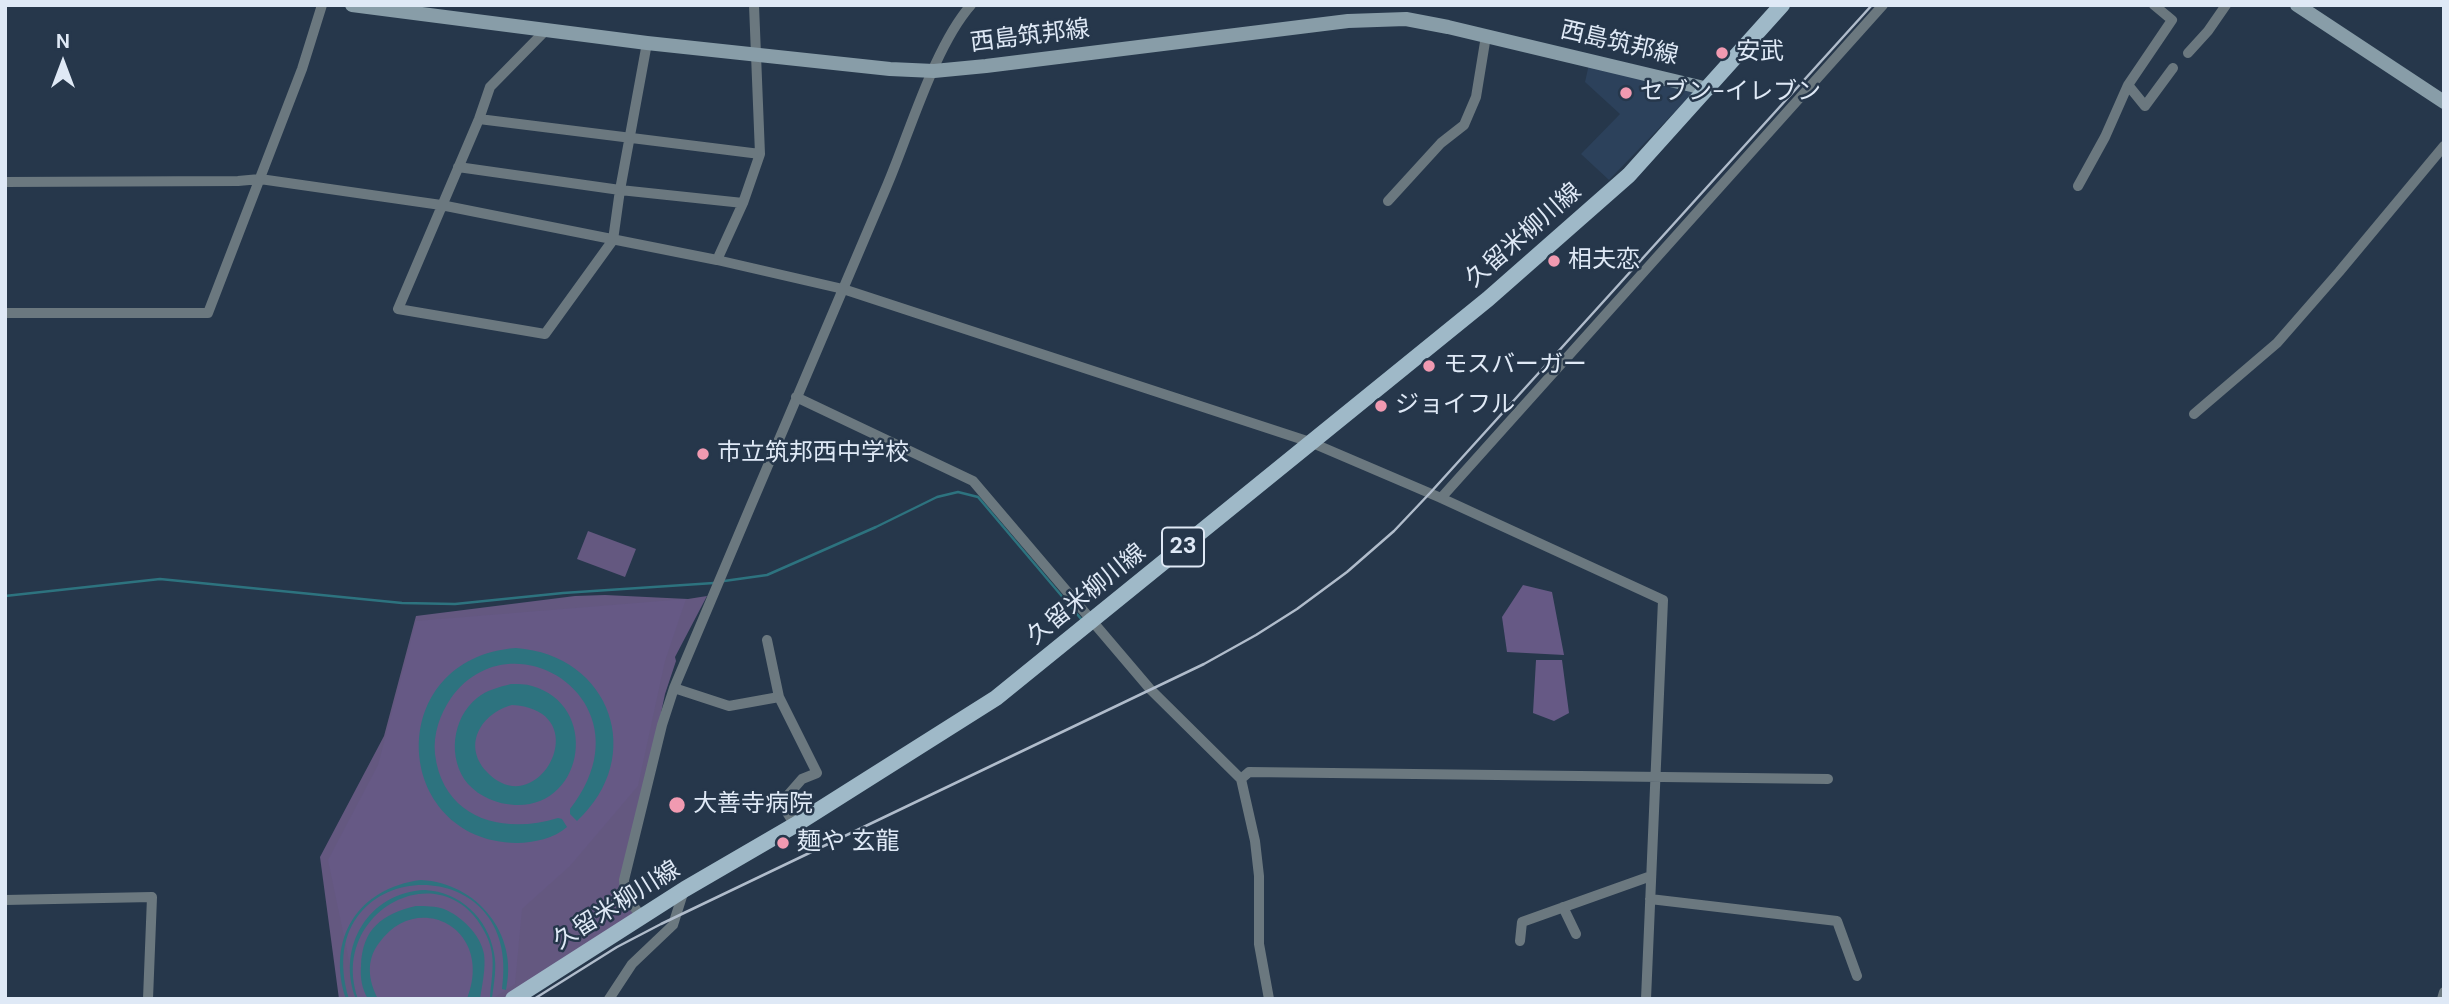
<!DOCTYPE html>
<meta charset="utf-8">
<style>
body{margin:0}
#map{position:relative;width:2449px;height:1004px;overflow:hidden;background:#26374b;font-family:"DM Sans",sans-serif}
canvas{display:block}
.frame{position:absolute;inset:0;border:7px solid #dfe9f6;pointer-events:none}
.north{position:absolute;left:28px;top:28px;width:70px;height:70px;-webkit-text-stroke:5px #26374b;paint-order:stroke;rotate:0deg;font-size:19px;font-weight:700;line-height:28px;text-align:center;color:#dfe9f6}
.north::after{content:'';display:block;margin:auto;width:24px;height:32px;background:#dfe9f6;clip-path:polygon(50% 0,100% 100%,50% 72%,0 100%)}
</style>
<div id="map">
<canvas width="2449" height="1004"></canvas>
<div class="frame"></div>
<div class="north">N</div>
</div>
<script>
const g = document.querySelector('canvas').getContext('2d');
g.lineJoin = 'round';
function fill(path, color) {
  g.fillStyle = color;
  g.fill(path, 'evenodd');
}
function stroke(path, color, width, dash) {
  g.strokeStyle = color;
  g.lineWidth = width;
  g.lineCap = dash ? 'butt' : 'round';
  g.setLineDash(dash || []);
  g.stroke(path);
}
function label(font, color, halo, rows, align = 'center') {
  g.font = font + ' "DM Sans","Noto Sans JP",sans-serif';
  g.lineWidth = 5;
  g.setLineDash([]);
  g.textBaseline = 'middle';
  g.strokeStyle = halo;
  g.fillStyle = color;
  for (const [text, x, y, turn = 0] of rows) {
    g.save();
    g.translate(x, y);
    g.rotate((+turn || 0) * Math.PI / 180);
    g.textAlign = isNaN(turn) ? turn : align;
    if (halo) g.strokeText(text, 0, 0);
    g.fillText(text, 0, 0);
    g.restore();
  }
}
const built = new Path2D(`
 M 1589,64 L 1692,88 L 1692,94 L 1609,180 L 1581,154 L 1620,114 L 1585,82 Z`);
const green = new Path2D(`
 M 588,531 L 636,549 L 625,577 L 577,559 Z
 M 605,595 L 688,599 L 707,596 L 675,657 L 676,661 L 665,694 L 623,894 L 630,904 L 633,917 L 502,999 L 339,999 L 320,857 L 384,736 L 416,616 L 575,596 Z`);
const forest = new Path2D(`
 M 1523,585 L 1552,592 L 1564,655 L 1507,652 L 1502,617 Z
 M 686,599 L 665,661 L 638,786 L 570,866 L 522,909 L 515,984 L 492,999 L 357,999 L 328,860 L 378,765 L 416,621 Z
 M 1536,660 L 1562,660 L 1569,713 L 1554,721 L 1533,713 Z`);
const water = new Path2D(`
 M 516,648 C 611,655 647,757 577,821 L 570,814 L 570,809 C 654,702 512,612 451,698 C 440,714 433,734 435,754 C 443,819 503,835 558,818 L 562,819 L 567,827 C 555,838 533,843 517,843 C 391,841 382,658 516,648 Z
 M 511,684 C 518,684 526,684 532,686 C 600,705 585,808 515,805 C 497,804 480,797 468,784 C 447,759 452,718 477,698 C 487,690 499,687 511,684 ZM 512,705 C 600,710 537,827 486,771 C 462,744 482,713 512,705 Z
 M 421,880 C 477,883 519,934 506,990 L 502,989 C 524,843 306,855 349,999 L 346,999 C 326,939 358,888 421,880 Z
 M 425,890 C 460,892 488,918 494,953 C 497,967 494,983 492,998 L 490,997 C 491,983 494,968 492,954 C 491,945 487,936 483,929 C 440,852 328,912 358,999 L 356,999 C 336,948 368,892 425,890 Z
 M 416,906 C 426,906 435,906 444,909 C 461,916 481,935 484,954 C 486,968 482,985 480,999 L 467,999 C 495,928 417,889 379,943 C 366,960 368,980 378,999 L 368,999 C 362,989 360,978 361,966 C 362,929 382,914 416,906 Z`);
const stream = new Path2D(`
 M 724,581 L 767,575 L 876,527 L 937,497 L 958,492 L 978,497 L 1082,620
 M 5,596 L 160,579 L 402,603 L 455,604 L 563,593 L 714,583`);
const street = new Path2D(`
 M 546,30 L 490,87 L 479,119 L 398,309 L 545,334 L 613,240 L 620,190 L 647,43
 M 2188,53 L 2208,31 L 2226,5
 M 2128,85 L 2172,20 L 2154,5
 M 479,119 L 760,154
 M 458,167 L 620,190 L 743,203
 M 5,182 L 238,181 L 260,179 L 441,205 L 717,260 L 843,289 L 1310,442 L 1441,498 L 1663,600 L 1646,999
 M 2078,186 L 2105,137 L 2128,85 L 2145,106 L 2173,68
 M 1388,201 L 1441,143 L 1464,125 L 1476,97 L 1486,36
 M 717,260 L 743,203 L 760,154 L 754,5
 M 5,313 L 208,313 L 302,69 L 322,5
 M 796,397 L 973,481 L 1150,689 L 1241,779 L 1255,841 L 1259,876 L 1259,944 L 1269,999
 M 2194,414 L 2277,343 L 2339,272 L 2444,146
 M 1441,498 L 1883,5
 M 767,640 L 779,697 L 817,773 L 802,779 L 781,803 L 795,825
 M 674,688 L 729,706 L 779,697
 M 1241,779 L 1249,772 L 1828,779
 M 1650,899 L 1837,921 L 1857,976
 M 5,900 L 152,897 L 148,999
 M 1563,907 L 1576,934
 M 642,918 L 625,894 L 624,880 L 662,725 L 674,688 C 744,521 815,355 886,188 C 909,135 934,47 971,5
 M 1520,941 L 1522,922 L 1651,876
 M 609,999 L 632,964 L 673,925 L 684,890
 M 2442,999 L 2444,992`);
const secondary = new Path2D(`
 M 352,5 L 647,43 L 890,69 L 934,71 L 986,66 L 1348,21 L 1406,19 L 1448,27 L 1708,89
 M 2297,5 L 2444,102`);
const primary = new Path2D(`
 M 513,999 L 685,889 L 795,825 L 996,698 L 1488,299 L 1629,175 L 1782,5`);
const rail = new Path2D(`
 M 534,999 L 617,947 L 661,924 L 1204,664 L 1256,635 L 1297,609 L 1347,572 L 1394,531 L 1430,493 L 1872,5`);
const markers = [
 [1722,53,7,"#f19ab1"],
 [1626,93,7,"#f19ab1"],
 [1554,261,7,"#f19ab1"],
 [1429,366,7,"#f19ab1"],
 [1381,406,7,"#f19ab1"],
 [703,454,7,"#f19ab1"],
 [677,805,9,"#f19ab1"],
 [783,843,7,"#f19ab1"]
];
const shields = [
 [1183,547,42]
];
const shieldNames = [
 ["23",1183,547]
];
const streetNames = [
 ["西島筑邦線",1030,37,-7],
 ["西島筑邦線",1619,44,13],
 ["久留米柳川線",1524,236,-41],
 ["久留米柳川線",1087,595,-39],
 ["久留米柳川線",617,906,-32]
];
const poiNames = [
 ["安武",1736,53],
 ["セブン-イレブン",1640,93],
 ["相夫恋",1568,261],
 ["モスバーガー",1443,366],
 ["ジョイフル",1395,406],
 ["市立筑邦西中学校",717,454],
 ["大善寺病院",693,805],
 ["麺や 玄龍",797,843]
];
fill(built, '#2c415b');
fill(green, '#645880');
fill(forest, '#665985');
fill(water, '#2d737f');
stroke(stream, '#2d737f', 2.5);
stroke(street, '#6b787f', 10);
stroke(secondary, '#889da8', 14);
stroke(primary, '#9fb9c8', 16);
stroke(rail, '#b0bccb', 2.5);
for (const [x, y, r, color] of markers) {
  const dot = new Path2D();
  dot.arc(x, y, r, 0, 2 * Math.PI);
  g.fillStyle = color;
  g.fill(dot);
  stroke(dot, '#26374b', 2.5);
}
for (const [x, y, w] of shields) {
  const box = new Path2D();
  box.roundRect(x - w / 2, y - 19.5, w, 39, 5);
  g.fillStyle = '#26374b';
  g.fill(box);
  stroke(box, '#dfe9f6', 2);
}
label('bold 23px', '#dfe9f6', null, shieldNames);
label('24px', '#dfe9f6', '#26374b', streetNames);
label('24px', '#dfe9f6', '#26374b', poiNames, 'left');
</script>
